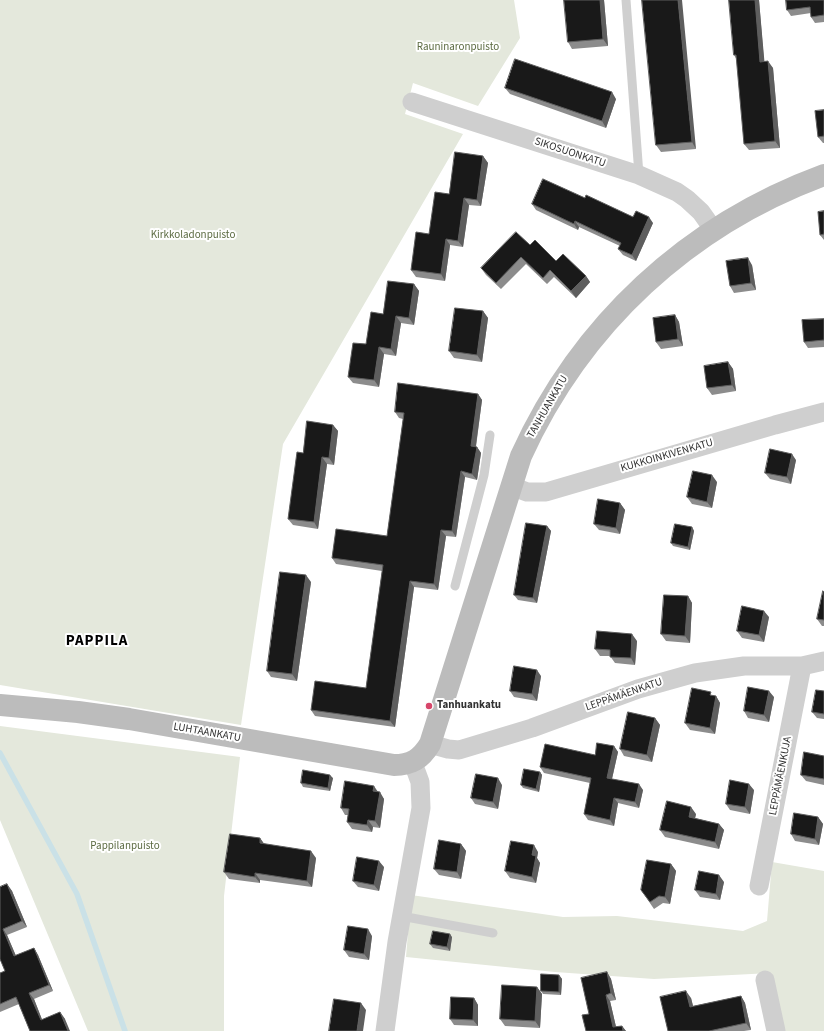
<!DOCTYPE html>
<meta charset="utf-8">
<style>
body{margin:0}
canvas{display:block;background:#fff}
</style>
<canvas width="824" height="1031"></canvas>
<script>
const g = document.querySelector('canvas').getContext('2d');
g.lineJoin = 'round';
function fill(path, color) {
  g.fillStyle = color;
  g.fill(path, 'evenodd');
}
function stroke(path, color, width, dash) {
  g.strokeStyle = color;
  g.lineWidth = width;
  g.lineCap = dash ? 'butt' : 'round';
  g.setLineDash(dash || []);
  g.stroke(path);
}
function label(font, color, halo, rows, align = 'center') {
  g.font = font + ' "Source Sans 3",sans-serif';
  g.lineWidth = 4;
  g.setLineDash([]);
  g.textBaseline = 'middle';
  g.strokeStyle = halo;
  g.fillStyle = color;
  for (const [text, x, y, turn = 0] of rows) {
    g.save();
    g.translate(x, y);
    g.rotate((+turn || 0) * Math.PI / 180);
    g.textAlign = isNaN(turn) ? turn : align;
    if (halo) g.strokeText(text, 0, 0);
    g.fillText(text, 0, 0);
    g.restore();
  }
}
const green = new Path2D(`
 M 0,0 L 514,0 L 520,38 L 478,106 L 413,83 L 405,114 L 463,134 L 283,444 L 241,725 L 0,685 Z
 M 0,726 L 240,757 L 224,896 L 224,1031 L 88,1031 L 0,820 Z
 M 772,862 L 824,871 L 824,1031 L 785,1031 L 771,973 L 654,979 L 555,972 L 406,957 L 411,895 L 563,917 L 617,916 L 743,931 L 767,921 Z`);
const stream = new Path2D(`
 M 0,753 L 77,894 L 125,1031`);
const lane = new Path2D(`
 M 626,0 L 639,175
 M 455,586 L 484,475 L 490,435
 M 401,916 L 493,933`);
const street = new Path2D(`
 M 412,102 L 639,175 L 677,192 L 687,199 L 701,212 L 713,229
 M 511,486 L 527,492 L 546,492 L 775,425 L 824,412
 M 430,744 L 448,749 L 459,750 L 532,728 L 638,689 L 695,673 L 744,666 L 802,666 L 824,661
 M 759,886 L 802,666
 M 765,980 L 776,1031
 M 385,1031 L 397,942 L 421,808 L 420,782 L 413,763`);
const secondary = new Path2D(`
 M 0,705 L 78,712 L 129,719 L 394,765 C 411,765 421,759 430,744 L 521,456 C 581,324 688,225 824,175`);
const wall = new Path2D(`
 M 564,0 L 604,0 L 608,46 L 572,49 L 568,42 Z
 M 642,0 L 696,149 L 661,152 L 656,145 Z
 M 729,0 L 759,0 L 764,61 L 773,68 L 780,148 L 749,150 L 744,144 L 737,60 L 734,55 Z
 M 824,0 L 824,22 L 815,23 L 811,17 L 811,13 L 791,16 L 787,10 Z
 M 505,88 L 616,99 L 606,128 L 510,94 Z
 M 824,110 L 824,143 L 823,143 L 818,137 Z
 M 483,156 L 488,163 L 481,206 L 469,205 L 463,247 L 450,245 L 445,281 L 416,277 L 411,270 L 449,194 Z
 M 585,198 L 633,217 L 653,223 L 636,261 L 623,255 L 618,249 L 620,246 L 579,227 L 578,230 L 536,210 L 532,204 Z
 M 824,211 L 824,240 L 820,235 Z
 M 530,245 L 556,261 L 586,276 L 590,282 L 576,298 L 554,277 L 547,284 L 526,264 L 501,289 L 486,275 L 481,268 Z
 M 752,265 L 756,290 L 734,293 L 730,286 Z
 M 414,284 L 419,291 L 414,325 L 401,323 L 396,356 L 384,354 L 379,387 L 353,383 L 348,377 L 366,344 Z
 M 483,311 L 488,318 L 482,362 L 454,358 L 449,351 Z
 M 675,315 L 679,322 L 683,346 L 661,349 L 656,342 Z
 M 824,319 L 824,347 L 808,348 L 804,342 Z
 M 728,362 L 733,369 L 736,391 L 712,395 L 707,388 Z
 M 478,394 L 482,400 L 476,447 L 477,447 L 481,453 L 477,480 L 465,477 L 456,537 L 446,536 L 438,590 L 414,587 L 395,727 L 315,716 L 311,710 L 366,688 L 382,571 L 336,564 L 332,558 L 387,536 L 403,419 L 399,418 L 395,412 Z
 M 333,425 L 338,431 L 334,465 L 327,464 L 318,529 L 293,525 L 288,519 L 303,453 Z
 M 796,460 L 791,484 L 770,479 L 765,473 Z
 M 717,482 L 712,508 L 692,504 L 687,497 Z
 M 620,503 L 625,510 L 620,534 L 599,530 L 594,524 Z
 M 547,526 L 551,531 L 537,603 L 518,600 L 514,595 Z
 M 692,527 L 694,531 L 690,550 L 673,546 L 671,543 Z
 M 311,582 L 297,681 L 271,677 L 267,671 Z
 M 824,592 L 824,626 L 822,626 L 817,619 Z
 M 688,596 L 692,603 L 690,643 L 666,641 L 661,634 Z
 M 769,617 L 764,642 L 742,638 L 737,631 Z
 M 637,641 L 635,665 L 615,663 L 610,656 L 600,656 L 595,649 Z
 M 541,676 L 537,701 L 514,697 L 510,691 Z
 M 824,691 L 824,719 L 817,718 L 812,712 Z
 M 714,696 L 716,696 L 720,703 L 715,734 L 690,730 L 685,723 Z
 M 774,697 L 769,722 L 748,718 L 744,711 Z
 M 655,718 L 660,725 L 652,762 L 624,756 L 620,749 Z
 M 614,746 L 618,752 L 612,779 L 643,790 L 639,808 L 618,803 L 614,826 L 588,820 L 584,814 L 590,783 L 544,773 L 540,767 L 595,755 Z
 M 824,756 L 824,785 L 806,781 L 801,775 Z
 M 540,772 L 542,775 L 539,792 L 523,788 L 521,785 Z
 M 333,778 L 330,791 L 303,787 L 301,783 Z
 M 502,785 L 498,809 L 475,804 L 471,798 Z
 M 754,790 L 750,814 L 730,810 L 726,804 Z
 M 378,792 L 384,799 L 380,828 L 373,827 L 372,832 L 352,829 L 347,822 L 348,815 L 345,815 L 341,808 Z
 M 696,814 L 695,818 L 719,824 L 724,830 L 719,849 L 665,837 L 660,830 Z
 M 818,817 L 823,824 L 819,845 L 795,841 L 791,834 Z
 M 260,838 L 264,844 L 316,858 L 312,887 L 260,880 L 260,883 L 229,879 L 224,872 Z
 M 461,844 L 466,851 L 461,879 L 439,875 L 434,869 Z
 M 538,852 L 537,858 L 540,863 L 536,883 L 510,878 L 505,871 Z
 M 671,864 L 676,871 L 670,904 L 663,903 L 654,909 L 641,890 Z
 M 384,867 L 379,891 L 358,887 L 353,881 Z
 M 724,882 L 720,900 L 700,897 L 695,890 Z
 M 7,884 L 12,891 L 27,927 L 7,935 L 16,956 L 34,948 L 38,955 L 53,991 L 34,999 L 42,1020 L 60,1012 L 65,1019 L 30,1031 L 19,1004 L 0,1012 L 0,973 L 5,971 L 0,959 Z
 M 372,936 L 369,960 L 349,957 L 344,950 Z
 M 452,937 L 450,951 L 433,948 L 430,944 Z
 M 607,972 L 611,979 L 616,1000 L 610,1001 L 616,1027 L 622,1026 L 626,1031 L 586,1031 L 589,1014 Z
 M 559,975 L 562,979 L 561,995 L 543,994 L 541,991 Z
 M 537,987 L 542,994 L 540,1028 L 505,1026 L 500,1019 Z
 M 741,996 L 745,1003 L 751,1030 L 744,1031 L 668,1031 L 691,998 L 693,1006 Z
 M 474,998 L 478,1005 L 478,1026 L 454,1025 L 450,1019 Z`);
const shadedWall = new Path2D(`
 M 600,0 L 604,0 L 608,46 L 603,39 Z
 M 678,0 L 682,0 L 696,149 L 692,142 Z
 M 755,0 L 759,0 L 765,68 L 760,62 Z
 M 768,61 L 773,68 L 780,148 L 775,141 Z
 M 612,92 L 616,99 L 606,128 L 602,121 Z
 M 483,156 L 488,163 L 481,206 L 477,200 Z
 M 464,198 L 469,205 L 463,247 L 458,241 Z
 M 649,217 L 653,223 L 636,261 L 632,255 Z
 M 575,221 L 579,227 L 578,230 L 574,224 Z
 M 446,239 L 450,245 L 445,281 L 441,274 Z
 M 748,258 L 752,265 L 756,290 L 751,283 Z
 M 586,276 L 590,282 L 576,298 L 571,291 Z
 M 414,284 L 419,291 L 414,325 L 409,318 Z
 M 483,311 L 488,318 L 482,362 L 477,355 Z
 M 675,315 L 679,322 L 683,346 L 678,339 Z
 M 396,316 L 401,323 L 396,356 L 391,349 Z
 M 379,347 L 384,354 L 379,387 L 374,380 Z
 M 728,362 L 733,369 L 736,391 L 732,385 Z
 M 478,394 L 482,400 L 475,452 L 471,446 Z
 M 333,425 L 338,431 L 334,465 L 329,458 Z
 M 477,447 L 481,453 L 477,480 L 472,474 Z
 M 792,454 L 796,460 L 791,484 L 787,477 Z
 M 322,457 L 327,464 L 318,529 L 314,522 Z
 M 461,471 L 465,477 L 456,537 L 452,531 Z
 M 712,475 L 717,482 L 712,508 L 707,502 Z
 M 620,503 L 625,510 L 620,534 L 616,528 Z
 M 547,526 L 551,531 L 537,603 L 533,598 Z
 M 692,527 L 694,531 L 690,550 L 688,547 Z
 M 441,530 L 446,536 L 438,590 L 434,584 Z
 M 306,575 L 311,582 L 297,681 L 292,674 Z
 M 410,581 L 414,587 L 395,727 L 390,721 Z
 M 688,596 L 692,603 L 690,643 L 685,636 Z
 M 764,611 L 769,617 L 764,642 L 759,635 Z
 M 632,634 L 637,641 L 635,665 L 631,658 Z
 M 537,670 L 541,676 L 537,701 L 532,694 Z
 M 769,691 L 774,697 L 769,722 L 764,715 Z
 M 716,696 L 720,703 L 715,734 L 710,728 Z
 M 655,718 L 660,725 L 652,762 L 647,755 Z
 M 614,746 L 618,752 L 611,783 L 607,778 Z
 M 540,772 L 542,775 L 539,792 L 536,789 Z
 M 330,775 L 333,778 L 330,791 L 328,788 Z
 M 498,778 L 502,785 L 498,809 L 493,802 Z
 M 639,784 L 643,790 L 639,808 L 635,802 Z
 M 749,784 L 754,790 L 750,814 L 745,807 Z
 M 374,786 L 378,792 L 373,791 Z
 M 380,792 L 384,799 L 380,828 L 375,821 Z
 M 614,798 L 618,803 L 614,826 L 610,820 Z
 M 691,807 L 696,814 L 694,823 L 689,817 Z
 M 818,817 L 823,824 L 819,845 L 815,839 Z
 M 368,820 L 373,827 L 372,832 L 367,825 Z
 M 719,824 L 724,830 L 719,849 L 715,842 Z
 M 260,838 L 265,845 L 260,843 Z
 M 461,844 L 466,851 L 461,879 L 457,872 Z
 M 534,845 L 538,852 L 537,858 L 540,863 L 536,883 L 532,877 L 532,855 Z
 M 311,851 L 316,858 L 312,887 L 307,881 Z
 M 379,861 L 384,867 L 379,891 L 374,885 Z
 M 671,864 L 676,871 L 670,904 L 665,897 Z
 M 255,873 L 260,880 L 260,883 L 255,877 Z
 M 719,875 L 724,882 L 720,900 L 716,894 Z
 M 7,884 L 12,891 L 27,927 L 22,921 Z
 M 3,929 L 7,935 L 19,963 L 14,956 Z
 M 368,929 L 372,936 L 369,960 L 364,954 Z
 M 450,934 L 452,937 L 450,951 L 447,947 Z
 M 34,948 L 38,955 L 53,991 L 49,985 Z
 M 607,972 L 611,979 L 616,1000 L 611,993 Z
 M 559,975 L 562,979 L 561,995 L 559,992 Z
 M 537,987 L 542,994 L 540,1028 L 535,1021 Z
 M 686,991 L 691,998 L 695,1014 L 690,1007 Z
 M 29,993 L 34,999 L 45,1027 L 41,1020 Z
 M 606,995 L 610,1001 L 617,1031 L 613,1027 Z
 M 741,996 L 745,1003 L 751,1030 L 746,1023 Z
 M 474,998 L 478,1005 L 478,1026 L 473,1020 Z
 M 361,1003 L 366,1010 L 363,1031 L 357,1031 Z
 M 60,1012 L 65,1019 L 70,1031 L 68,1031 Z
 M 622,1026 L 626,1031 L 623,1031 Z`);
const building = new Path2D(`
 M 564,0 L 600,0 L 603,39 L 568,42 Z
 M 642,0 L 678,0 L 692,142 L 656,145 Z
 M 729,0 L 755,0 L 760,62 L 768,61 L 775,141 L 744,144 L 736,55 L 734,55 Z
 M 786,0 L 824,0 L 824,15 L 811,17 L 810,7 L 787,10 Z
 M 515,59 L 612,92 L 602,121 L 505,88 Z
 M 824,110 L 824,136 L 818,137 L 815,111 Z
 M 455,152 L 483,156 L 477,200 L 464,198 L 458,241 L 446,239 L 441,274 L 411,270 L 416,232 L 429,234 L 435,192 L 449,194 Z
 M 543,179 L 585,198 L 586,195 L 633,217 L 636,211 L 649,217 L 632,255 L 618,249 L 621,243 L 575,221 L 574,224 L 532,204 Z
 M 824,211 L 824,234 L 820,235 L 818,212 Z
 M 516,232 L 530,245 L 535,240 L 556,261 L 563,254 L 586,276 L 571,291 L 550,270 L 543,278 L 521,257 L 496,283 L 481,268 Z
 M 748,258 L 751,283 L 730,286 L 726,261 Z
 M 388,281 L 414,284 L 409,318 L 396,316 L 391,349 L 379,347 L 374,380 L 348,377 L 353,343 L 366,344 L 371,312 L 383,314 Z
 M 455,308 L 483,311 L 477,355 L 449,351 Z
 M 675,315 L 678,339 L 656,342 L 653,318 Z
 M 824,319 L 824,340 L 804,342 L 802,320 Z
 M 728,362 L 732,385 L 707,388 L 704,366 Z
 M 398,383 L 478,394 L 471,446 L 477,447 L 472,474 L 461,471 L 452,531 L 441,530 L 434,584 L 410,581 L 390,721 L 311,710 L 315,681 L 366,688 L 383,565 L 332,558 L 336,529 L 387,536 L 404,413 L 395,412 Z
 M 307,421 L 333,425 L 329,458 L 322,457 L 314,522 L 288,519 L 297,452 L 303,453 Z
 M 770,449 L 792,454 L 787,477 L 765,473 Z
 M 693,471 L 712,475 L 707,502 L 687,497 Z
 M 598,499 L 620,503 L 616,528 L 594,524 Z
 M 526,523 L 547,526 L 533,598 L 514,595 Z
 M 675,524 L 692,527 L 688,547 L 671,543 Z
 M 280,572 L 306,575 L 292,674 L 267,671 Z
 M 823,591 L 824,592 L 824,620 L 817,619 Z
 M 664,595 L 688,596 L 685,636 L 661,634 Z
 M 742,606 L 764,611 L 759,635 L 737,631 Z
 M 597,631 L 632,634 L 631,658 L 610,657 L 610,650 L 595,649 Z
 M 514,666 L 537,670 L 532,694 L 510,691 Z
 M 748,687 L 769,691 L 764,715 L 744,711 Z
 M 692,688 L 711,692 L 710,695 L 716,696 L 710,728 L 685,723 Z
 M 816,690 L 824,691 L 824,714 L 812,712 Z
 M 628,712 L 655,718 L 647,755 L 620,749 Z
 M 597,743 L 614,746 L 607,778 L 639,784 L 635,802 L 614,798 L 610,820 L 584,814 L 591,778 L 540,767 L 545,744 L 595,755 Z
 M 804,752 L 824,756 L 824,779 L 801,775 Z
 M 524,769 L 540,772 L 536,789 L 521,785 Z
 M 303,770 L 330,775 L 328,788 L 301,783 Z
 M 476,774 L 498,778 L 493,802 L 471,798 Z
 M 730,780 L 749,784 L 745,807 L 726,804 Z
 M 345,781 L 374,786 L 373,791 L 380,792 L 375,821 L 368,820 L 367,825 L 347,822 L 349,809 L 341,808 Z
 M 667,801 L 691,807 L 689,817 L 719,824 L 715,842 L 660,830 Z
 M 794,813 L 818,817 L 815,839 L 791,834 Z
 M 230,834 L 260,838 L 260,843 L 311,851 L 307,881 L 255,873 L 255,877 L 224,872 Z
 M 439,840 L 461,844 L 457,872 L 434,869 Z
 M 511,841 L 534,845 L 532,855 L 536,856 L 532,877 L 505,871 Z
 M 357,857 L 379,861 L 374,885 L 353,881 Z
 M 647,860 L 671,864 L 665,897 L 659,896 L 650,902 L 641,890 Z
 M 699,871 L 719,875 L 716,894 L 695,890 Z
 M 7,884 L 22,921 L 3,929 L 14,956 L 34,948 L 49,985 L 29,993 L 41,1020 L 60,1012 L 68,1031 L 30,1031 L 16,997 L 0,1004 L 0,973 L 5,971 L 0,959 L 0,887 Z
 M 348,926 L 368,929 L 364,954 L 344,950 Z
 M 433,931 L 450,934 L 447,947 L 430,944 Z
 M 607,972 L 611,993 L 606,995 L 613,1027 L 622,1026 L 623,1031 L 586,1031 L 582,1015 L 589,1014 L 581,978 Z
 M 541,974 L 559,975 L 559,992 L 541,991 Z
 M 502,985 L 537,987 L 535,1021 L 500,1019 Z
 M 686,991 L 690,1007 L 741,996 L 746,1023 L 709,1031 L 668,1031 L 660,997 Z
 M 451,997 L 474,998 L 473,1020 L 450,1019 Z
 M 334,999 L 361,1003 L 357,1031 L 329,1031 Z`);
const markers = [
 [429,706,4,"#d7466a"]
];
const parkNames = [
 ["Rauninaronpuisto",458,48],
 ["Kirkkoladonpuisto",193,236],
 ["Pappilanpuisto",125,847]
];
const streetNames = [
 ["SIKOSUONKATU",570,153,18],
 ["TANHUANKATU",548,407,-60],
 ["KUKKOINKIVENKATU",667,456,-16],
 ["LEPPÄMÄENKATU",624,695,-19],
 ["LUHTAANKATU",207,733,10],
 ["LEPPÄMÄENKUJA",781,776,-79]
];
const poiNames = [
 ["Tanhuankatu",437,706]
];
const districtNames = [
 ["PAPPILA",97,642]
];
fill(green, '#e4e8dc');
stroke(stream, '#cae1e7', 5.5);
stroke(lane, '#cfcfcf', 9);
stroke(street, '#cfcfcf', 19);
stroke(secondary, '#bcbcbc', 22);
fill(wall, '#8c8c8c');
fill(shadedWall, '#5e5e5e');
fill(building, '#191919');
stroke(building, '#5e5e5e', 1);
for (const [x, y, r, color] of markers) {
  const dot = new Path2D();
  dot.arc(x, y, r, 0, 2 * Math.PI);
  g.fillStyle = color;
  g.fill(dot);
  stroke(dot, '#fff', 1.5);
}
label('11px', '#5c6b42', '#fff', parkNames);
label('11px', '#323232', '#fff', streetNames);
label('bold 11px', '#323232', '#fff', poiNames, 'left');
g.letterSpacing = '1px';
label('bold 15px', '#000', '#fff', districtNames);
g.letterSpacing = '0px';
</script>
